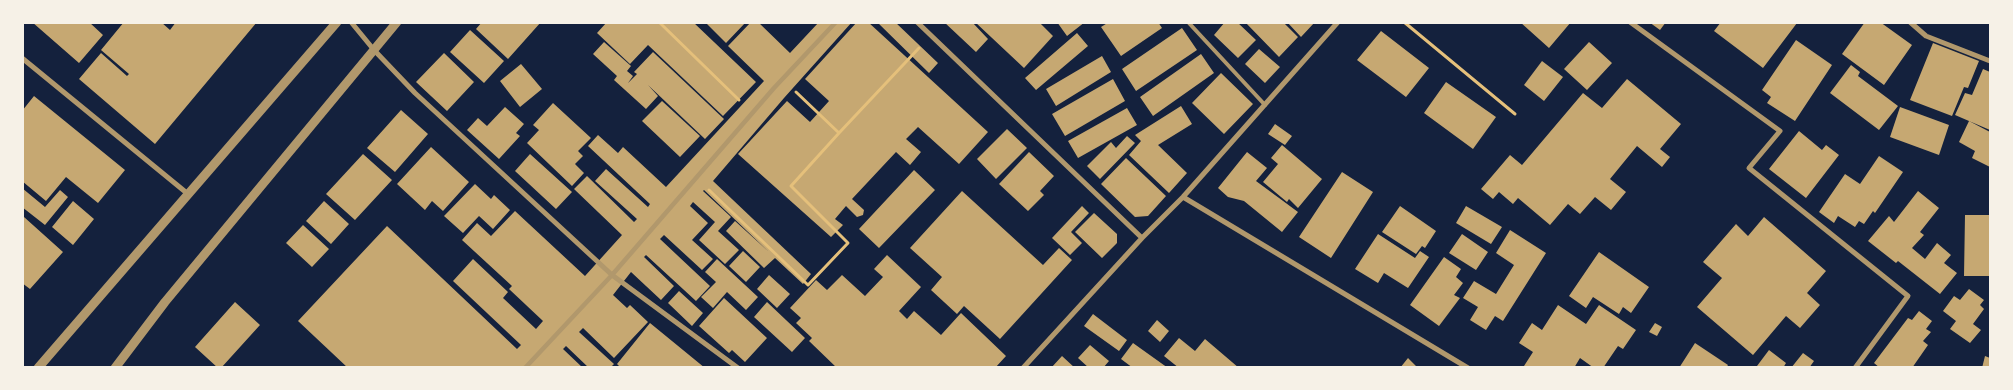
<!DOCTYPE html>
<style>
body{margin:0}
#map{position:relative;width:2013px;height:390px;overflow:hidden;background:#14213d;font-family:Commissioner,sans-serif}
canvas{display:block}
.frame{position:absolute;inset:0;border:24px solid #f6f1e7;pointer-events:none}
</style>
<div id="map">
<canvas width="2013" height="390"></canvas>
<div class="frame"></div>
</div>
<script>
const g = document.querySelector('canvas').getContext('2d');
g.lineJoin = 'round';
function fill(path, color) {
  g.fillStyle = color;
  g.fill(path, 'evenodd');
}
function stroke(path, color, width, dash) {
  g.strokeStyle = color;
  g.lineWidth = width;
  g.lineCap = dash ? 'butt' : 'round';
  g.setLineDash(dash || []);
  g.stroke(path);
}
const building = new Path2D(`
 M 32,22 L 89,22 L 103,35 L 79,63 Z
 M 124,22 L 161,22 L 170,30 L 176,22 L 257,22 L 155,144 L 79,79 L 101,53 L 127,76 L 129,74 L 101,50 Z
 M 482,22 L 541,22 L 508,59 L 476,29 Z
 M 607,22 L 693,22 L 756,82 L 723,116 L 648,45 L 630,64 L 597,33 Z
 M 705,22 L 746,22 L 726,43 Z
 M 751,22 L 758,22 L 790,53 L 819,22 L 852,22 L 784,98 L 713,181 L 811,274 L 803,284 L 775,258 L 764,268 L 726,231 L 735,221 L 769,252 L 704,190 L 703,191 L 731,217 L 718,231 L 739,250 L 725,264 L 699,240 L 715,222 L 693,202 L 690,206 L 708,223 L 692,240 L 713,259 L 702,270 L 664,235 L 660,239 L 710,286 L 696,301 L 646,255 L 644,257 L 674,286 L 661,300 L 631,272 L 613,295 L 627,308 L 630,305 L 648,322 L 614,358 L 583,328 L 579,332 L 614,364 L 610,368 L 589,368 L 566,346 L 563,349 L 583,368 L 348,368 L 298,321 L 387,226 L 517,349 L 521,345 L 453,281 L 473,259 L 508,292 L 503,298 L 536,329 L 543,321 L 509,289 L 512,286 L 462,240 L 477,223 L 491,236 L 515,211 L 585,276 L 622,235 L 574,189 L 587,176 L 634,222 L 637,219 L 595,181 L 606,169 L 648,207 L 650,204 L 588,146 L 598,135 L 618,153 L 623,147 L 666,187 L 764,81 L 728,46 Z
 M 857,22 L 868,22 L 988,132 L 959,164 L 918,127 L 906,139 L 921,152 L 910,165 L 896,152 L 852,199 L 864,210 L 863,215 L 857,217 L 846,206 L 835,219 L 843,225 L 831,237 L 738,154 L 787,101 L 810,122 L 829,101 L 805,79 Z
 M 877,22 L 895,22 L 938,63 L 929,73 Z
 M 944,22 L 972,22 L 988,39 L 976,52 Z
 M 975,22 L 1039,22 L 1053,36 L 1024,68 Z
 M 1057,22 L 1085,22 L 1067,36 Z
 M 1109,22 L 1158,22 L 1162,28 L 1121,56 L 1101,27 Z
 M 1225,22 L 1237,22 L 1256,40 L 1238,58 L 1214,35 Z
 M 1245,22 L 1283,22 L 1298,37 L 1279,57 Z
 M 1287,22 L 1315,22 L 1301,37 Z
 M 1520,22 L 1571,22 L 1549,48 Z
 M 1649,22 L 1666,22 L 1660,30 Z
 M 1721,22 L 1796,22 L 1797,23 L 1763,68 L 1714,31 Z
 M 1865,22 L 1880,22 L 1912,45 L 1884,85 L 1842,54 Z
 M 1182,28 L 1197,50 L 1136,91 L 1122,69 Z
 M 470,30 L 504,61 L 484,83 L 450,52 Z
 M 1381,31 L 1429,68 L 1406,97 L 1357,60 Z
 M 1077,33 L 1088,46 L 1036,90 L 1025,78 Z
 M 1796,40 L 1832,65 L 1795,121 L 1767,103 L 1771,97 L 1762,90 Z
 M 604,42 L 631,66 L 627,71 L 633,76 L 628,83 L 637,74 L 634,72 L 653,52 L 724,119 L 705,139 L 648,85 L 658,96 L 646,109 L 614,80 L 617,76 L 593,54 Z
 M 1589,42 L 1612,63 L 1587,90 L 1564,69 Z
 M 1933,43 L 1979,61 L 1968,88 L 1964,87 L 1952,116 L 1910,100 Z
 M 1259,49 L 1280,67 L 1265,83 L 1245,64 Z
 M 444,53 L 474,82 L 447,111 L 416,82 Z
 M 1201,54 L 1214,73 L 1153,116 L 1140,97 Z
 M 1102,56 L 1111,72 L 1056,106 L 1046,89 Z
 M 1542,61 L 1563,77 L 1544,101 L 1524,85 Z
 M 521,64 L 542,89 L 520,107 L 500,81 Z
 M 1851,65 L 1860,72 L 1858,76 L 1898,106 L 1879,130 L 1830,93 Z
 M 1983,69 L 1990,72 L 1990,130 L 1955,115 L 1965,93 L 1972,95 Z
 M 1221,73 L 1253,104 L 1224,134 L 1192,103 Z
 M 1113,79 L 1125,101 L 1065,136 L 1052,114 Z
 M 1627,79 L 1681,124 L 1660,149 L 1670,157 L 1662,167 L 1637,146 L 1610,179 L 1626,192 L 1611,210 L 1595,197 L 1580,214 L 1568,204 L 1550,225 L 1518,198 L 1513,204 L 1499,192 L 1493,199 L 1481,189 L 1510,155 L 1522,165 L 1583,93 L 1602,108 Z
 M 1446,82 L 1496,117 L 1473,149 L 1424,113 Z
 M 34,96 L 125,170 L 98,203 L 66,177 L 46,201 L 22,181 L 22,111 Z
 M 662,101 L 700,136 L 680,157 L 642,121 Z
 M 553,103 L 591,138 L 578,151 L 583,156 L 575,164 L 584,173 L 572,186 L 527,143 L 539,130 L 533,125 Z
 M 1181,106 L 1192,124 L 1158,145 L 1187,173 L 1169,193 L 1129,155 L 1141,141 L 1135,135 Z
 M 505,107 L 524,124 L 516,133 L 520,136 L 499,159 L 467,130 L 478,118 L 487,126 Z
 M 1900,107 L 1949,125 L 1939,155 L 1890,137 Z
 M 1127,108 L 1137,125 L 1078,158 L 1068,141 Z
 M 401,110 L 428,134 L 395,172 L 367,148 Z
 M 1969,121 L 1990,132 L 1990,167 L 1972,158 L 1975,151 L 1959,142 Z
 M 1275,124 L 1292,136 L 1285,145 L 1268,134 Z
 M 1007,129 L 1027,148 L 996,179 L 977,159 Z
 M 1799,131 L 1822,150 L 1826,145 L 1839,155 L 1806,198 L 1769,169 Z
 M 1127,136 L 1135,143 L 1100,179 L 1087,166 L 1111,142 L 1116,148 Z
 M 1282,145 L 1322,179 L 1298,208 L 1289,199 L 1287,202 L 1263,182 L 1278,164 L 1271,158 Z
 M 431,147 L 469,182 L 443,211 L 432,201 L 425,210 L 397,184 Z
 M 1029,152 L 1054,176 L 1040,191 L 1044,195 L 1028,211 L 999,184 Z
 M 1247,152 L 1267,168 L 1256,181 L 1298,212 L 1282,232 L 1244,201 L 1228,197 L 1218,188 Z
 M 363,154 L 392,180 L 355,220 L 326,194 Z
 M 530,154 L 572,192 L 556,209 L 515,171 Z
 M 1879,156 L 1903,172 L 1875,213 L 1873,211 L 1864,224 L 1859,221 L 1855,227 L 1838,216 L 1834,223 L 1819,212 L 1845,174 L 1860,184 Z
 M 1126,158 L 1166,196 L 1148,216 L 1135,217 L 1101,184 Z
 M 914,170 L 935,190 L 879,248 L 859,229 Z
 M 1342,172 L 1373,192 L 1331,258 L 1299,237 Z
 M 475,184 L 491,199 L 494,195 L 510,210 L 493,229 L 479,216 L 463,233 L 444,216 Z
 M 22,188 L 45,207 L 60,190 L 68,197 L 45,225 L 22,207 Z
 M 962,191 L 1043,265 L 1059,248 L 1072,260 L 1000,339 L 964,306 L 957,314 L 931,290 L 942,277 L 910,248 Z
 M 1918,191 L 1939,208 L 1920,232 L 1924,235 L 1912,248 L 1925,259 L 1937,243 L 1951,255 L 1944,263 L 1957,273 L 1940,294 L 1898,261 L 1896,263 L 1868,241 L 1889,216 L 1894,222 Z
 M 73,201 L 94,219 L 73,245 L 52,227 Z
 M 324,201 L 349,224 L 331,244 L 306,221 Z
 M 1082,206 L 1089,213 L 1071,232 L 1082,243 L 1070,255 L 1052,238 Z
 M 1400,206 L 1436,231 L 1425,248 L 1422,246 L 1416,254 L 1382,232 Z
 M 1466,206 L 1502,227 L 1491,244 L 1456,223 Z
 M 1094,213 L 1117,234 L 1117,243 L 1102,258 L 1075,232 Z
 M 1965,215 L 1990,215 L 1990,276 L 1964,276 Z
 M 24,217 L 63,252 L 30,289 L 22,283 Z
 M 1764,217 L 1826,271 L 1807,293 L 1820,305 L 1800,328 L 1786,316 L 1753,355 L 1697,307 L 1722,278 L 1703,262 L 1736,224 L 1748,236 Z
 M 303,225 L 329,249 L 312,267 L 286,243 Z
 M 1510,230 L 1546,253 L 1503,321 L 1495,316 L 1486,330 L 1470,320 L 1478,307 L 1463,298 L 1474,281 L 1496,294 L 1514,265 L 1496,253 Z
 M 1378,234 L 1415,258 L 1420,251 L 1429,257 L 1408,288 L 1384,273 L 1378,283 L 1355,269 Z
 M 1462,234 L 1488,252 L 1476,270 L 1449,253 Z
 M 743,251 L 760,267 L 746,282 L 729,266 Z
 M 1599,252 L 1649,287 L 1631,313 L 1623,307 L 1619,314 L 1593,297 L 1586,308 L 1569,296 Z
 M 887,255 L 921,287 L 899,311 L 907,319 L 914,311 L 941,335 L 961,313 L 1006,356 L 995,368 L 837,368 L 809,341 L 812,338 L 796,323 L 801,318 L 790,308 L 816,280 L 827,290 L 842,275 L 865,296 L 883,277 L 874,269 Z
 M 1444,257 L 1461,269 L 1456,277 L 1463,283 L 1454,295 L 1460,298 L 1439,326 L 1410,305 Z
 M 717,259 L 758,297 L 746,310 L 727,292 L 713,308 L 701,297 L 716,282 L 705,272 Z
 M 769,275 L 790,294 L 777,308 L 757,289 Z
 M 1969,289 L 1984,300 L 1980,305 L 1984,309 L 1973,324 L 1981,330 L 1970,343 L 1950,329 L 1956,321 L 1943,311 L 1954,296 L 1960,300 Z
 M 679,291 L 703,313 L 692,326 L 668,303 Z
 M 724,298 L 767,338 L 745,362 L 732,350 L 729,353 L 699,326 Z
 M 235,302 L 260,325 L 221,368 L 218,368 L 195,347 Z
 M 767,302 L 805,338 L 792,352 L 754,317 Z
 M 1558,305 L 1586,324 L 1599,305 L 1636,330 L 1623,349 L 1618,346 L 1603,368 L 1594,368 L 1580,358 L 1574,368 L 1527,368 L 1524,366 L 1533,352 L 1519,343 L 1532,323 L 1542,330 Z
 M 1919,311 L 1932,321 L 1926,329 L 1931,332 L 1923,341 L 1928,345 L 1912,368 L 1880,368 L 1874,363 L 1908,318 L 1912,320 Z
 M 1093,314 L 1127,340 L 1119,351 L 1084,326 Z
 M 1157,320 L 1169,331 L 1160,342 L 1148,331 Z
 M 650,323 L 705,368 L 621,368 L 617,364 Z
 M 1655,323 L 1662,327 L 1657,336 L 1649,332 Z
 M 1179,338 L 1195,351 L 1205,339 L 1239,368 L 1179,368 L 1164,356 Z
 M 1133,343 L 1168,368 L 1133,368 L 1121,359 Z
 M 1695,343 L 1728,365 L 1726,368 L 1679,368 Z
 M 1090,345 L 1109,361 L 1103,368 L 1089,368 L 1078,358 Z
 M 1769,350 L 1786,363 L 1783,368 L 1757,366 Z
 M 1803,353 L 1814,361 L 1809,368 L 1791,368 Z
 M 1062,356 L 1075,368 L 1051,368 Z
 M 1985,356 L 1990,358 L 1990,368 L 1982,368 Z
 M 1408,358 L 1418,368 L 1400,368 Z`);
const path = new Path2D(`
 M 659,22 L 739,100
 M 1404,22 L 1515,114
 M 839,133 L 919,48
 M 709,190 L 808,285 L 848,243 L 791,186 L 839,133 L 796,92`);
const service = new Path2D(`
 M 1188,22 L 1265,105`);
const pedestrian = new Path2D(`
 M 525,368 L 612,275 L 774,88 L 836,22`);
const minor = new Path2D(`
 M 351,22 L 374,50 L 415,93 L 612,275 L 738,368
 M 917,22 L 1142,238
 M 1630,22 L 1780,131 L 1749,168 L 1908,296 L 1855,368
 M 1910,22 L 1926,36 L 1990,61
 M 22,58 L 188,194
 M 1183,197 L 1468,368
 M 1023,368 L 1142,238 L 1183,197 L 1338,22`);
const tertiary = new Path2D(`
 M 38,368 L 337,22
 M 115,368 L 165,302 L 397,22`);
fill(building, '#c6a872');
stroke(path, '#e5c07b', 3);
stroke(service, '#b1986c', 4);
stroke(pedestrian, '#b1986c', 4.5);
stroke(minor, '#b1986c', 5);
stroke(tertiary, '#b1986c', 9);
</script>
